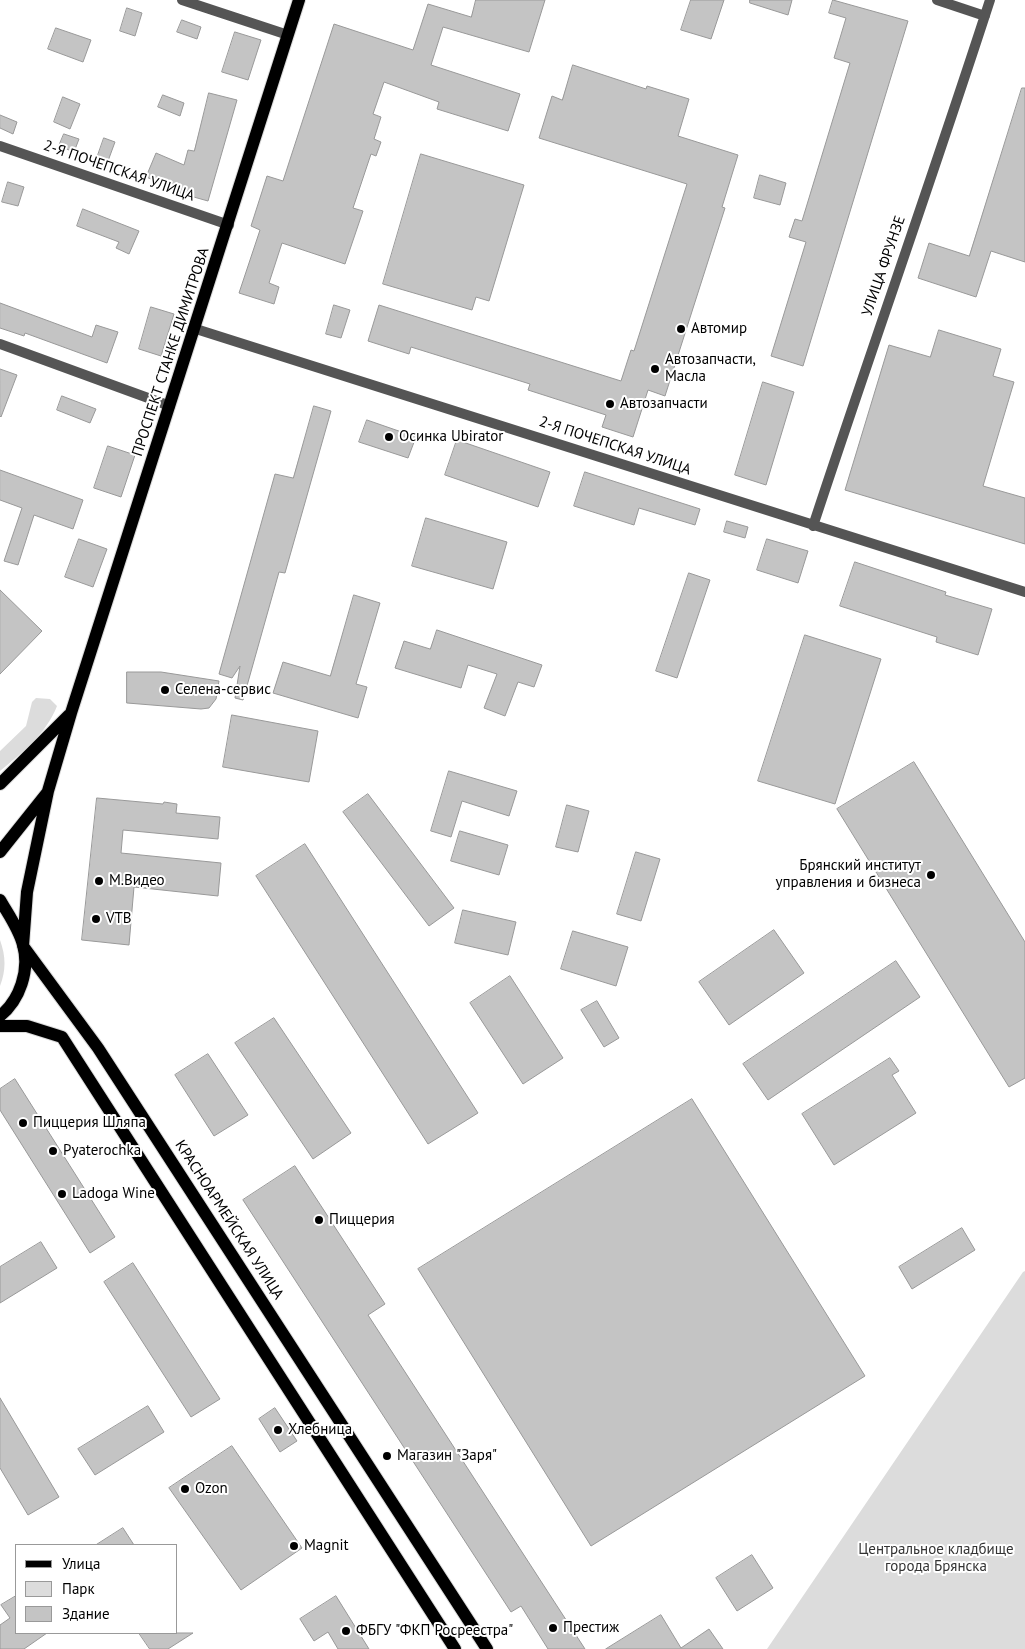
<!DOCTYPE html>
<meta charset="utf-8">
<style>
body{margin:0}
#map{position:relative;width:1025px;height:1649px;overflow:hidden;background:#fff;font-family:"PT Sans",sans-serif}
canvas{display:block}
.legend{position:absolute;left:15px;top:1544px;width:162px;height:90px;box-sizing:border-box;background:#fff;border:1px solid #999;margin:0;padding:6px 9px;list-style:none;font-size:15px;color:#000}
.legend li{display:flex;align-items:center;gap:10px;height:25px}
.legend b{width:25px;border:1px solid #999}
</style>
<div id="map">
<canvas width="1025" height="1649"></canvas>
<ul class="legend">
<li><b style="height:6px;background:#000"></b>Улица</li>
<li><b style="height:14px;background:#dcdcdc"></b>Парк</li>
<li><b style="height:14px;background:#c4c4c4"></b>Здание</li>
</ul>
</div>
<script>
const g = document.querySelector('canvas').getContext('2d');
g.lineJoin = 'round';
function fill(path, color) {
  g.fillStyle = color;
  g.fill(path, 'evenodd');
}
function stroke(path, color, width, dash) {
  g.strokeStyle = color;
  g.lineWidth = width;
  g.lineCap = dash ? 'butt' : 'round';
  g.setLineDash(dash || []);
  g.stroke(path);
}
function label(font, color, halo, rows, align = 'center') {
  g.font = font + ' "PT Sans",sans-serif';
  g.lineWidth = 4;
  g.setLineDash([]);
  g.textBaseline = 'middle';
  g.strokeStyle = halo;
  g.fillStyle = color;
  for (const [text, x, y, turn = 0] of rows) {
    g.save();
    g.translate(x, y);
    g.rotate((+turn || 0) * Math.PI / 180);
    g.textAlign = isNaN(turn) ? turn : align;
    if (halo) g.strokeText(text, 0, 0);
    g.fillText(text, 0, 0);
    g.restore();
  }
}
const green = new Path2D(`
 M 36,698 L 50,699 L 57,706 C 46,734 23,752 0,771 L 0,751 L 26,726 L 32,702 Z
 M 0,940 C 6,957 6,970 0,986 Z
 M 1025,1271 L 1025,1649 L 767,1649 L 1023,1272 Z`);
const building = new Path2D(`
 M 476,0 L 545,0 L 529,52 L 443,27 L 431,65 L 520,94 L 508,131 L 437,109 L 439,102 L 384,82 L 373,114 L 381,117 L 374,139 L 381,142 L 376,156 L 371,154 L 353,208 L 363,211 L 345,264 L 282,243 L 269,283 L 279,287 L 274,304 L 239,293 L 260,230 L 251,226 L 267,176 L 283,181 L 334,24 L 413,50 L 428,4 L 471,17 Z
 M 691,0 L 724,0 L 711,39 L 681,30 Z
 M 750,0 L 792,0 L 788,15 L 750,3 Z
 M 833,0 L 908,21 L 803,366 L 771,356 L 806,242 L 789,237 L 795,219 L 802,221 L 850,63 L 834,58 L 846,18 L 829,13 Z
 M 127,8 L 142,13 L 135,36 L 120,31 Z
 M 182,20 L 201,27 L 197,39 L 177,32 Z
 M 56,28 L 91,40 L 83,62 L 48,49 Z
 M 235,32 L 261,40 L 248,80 L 222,72 Z
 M 573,65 L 646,89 L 647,86 L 689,99 L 678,136 L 738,155 L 722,207 L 725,208 L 665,396 L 648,390 L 633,437 L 602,427 L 606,415 L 528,390 L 530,384 L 411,347 L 409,354 L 368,341 L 379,305 L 621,381 L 631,350 L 634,351 L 687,184 L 539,138 L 552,96 L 562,100 Z
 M 1022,88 L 1025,88 L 1025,262 L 991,251 L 976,297 L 918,278 L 929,243 L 969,256 Z
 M 209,93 L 237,100 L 208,201 L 176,192 L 177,189 L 146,177 L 156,153 L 184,165 L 188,150 L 194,151 Z
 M 163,95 L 184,103 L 180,116 L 158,107 Z
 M 63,97 L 80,104 L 70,129 L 54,122 Z
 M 0,115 L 17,122 L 13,134 L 0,128 Z
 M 64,134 L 79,139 L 74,152 L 59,146 Z
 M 104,138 L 115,142 L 108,161 L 97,158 Z
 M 421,154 L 524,185 L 489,301 L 476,297 L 472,310 L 383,284 Z
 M 760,175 L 786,183 L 780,205 L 754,198 Z
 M 8,182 L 24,187 L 18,206 L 2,202 Z
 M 83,209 L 139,231 L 129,254 L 116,248 L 119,242 L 77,226 Z
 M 0,303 L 92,337 L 96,325 L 118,332 L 107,363 L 25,333 L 24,336 L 0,328 Z
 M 334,305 L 350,310 L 341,338 L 326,334 Z
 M 151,307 L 174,314 L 161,356 L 139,349 Z
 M 939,330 L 1001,349 L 993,376 L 1014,382 L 983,486 L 1025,498 L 1025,544 L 845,490 L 889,345 L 930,357 Z
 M 0,369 L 17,375 L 1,417 L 0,416 Z
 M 763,382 L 794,392 L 766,485 L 735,475 Z
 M 62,396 L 96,409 L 90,423 L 57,410 Z
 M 314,406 L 331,411 L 285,573 L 279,572 L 243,700 L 235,698 L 240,666 L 232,678 L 219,674 L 275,474 L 293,478 Z
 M 367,420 L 416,437 L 408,458 L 359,442 Z
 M 457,440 L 550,472 L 538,507 L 445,475 Z
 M 108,446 L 135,455 L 121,497 L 94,488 Z
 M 0,470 L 83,500 L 73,529 L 34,515 L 18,565 L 4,561 L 22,508 L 0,500 Z
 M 585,472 L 700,509 L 695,525 L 639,508 L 634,525 L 574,506 Z
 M 426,518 L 507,542 L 493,589 L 412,566 Z
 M 727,521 L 748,527 L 745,538 L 724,532 Z
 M 79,539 L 107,549 L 93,587 L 65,577 Z
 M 767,539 L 808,551 L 798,583 L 757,570 Z
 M 855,562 L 946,592 L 945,595 L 992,609 L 978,655 L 936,642 L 937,637 L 840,606 Z
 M 689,573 L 710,580 L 677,678 L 656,671 Z
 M 0,590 L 42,631 L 0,674 Z
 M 354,595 L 380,603 L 356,684 L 367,687 L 358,718 L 273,693 L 283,662 L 330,676 Z
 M 437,630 L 542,665 L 534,687 L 518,682 L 505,716 L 484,708 L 497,674 L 468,665 L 461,688 L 395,668 L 404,641 L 430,649 Z
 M 805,635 L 881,659 L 835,804 L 758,781 Z
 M 127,672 L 161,672 L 219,681 L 216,699 L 209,708 L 201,709 L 127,703 Z
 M 232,715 L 318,731 L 309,782 L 223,767 Z
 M 914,762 L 1025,942 L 1025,1078 L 1009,1087 L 837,809 Z
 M 449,771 L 517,791 L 509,816 L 462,801 L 451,837 L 431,831 Z
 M 368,794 L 454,908 L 429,926 L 343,812 Z
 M 97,798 L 163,804 L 164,802 L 177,804 L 176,813 L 220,817 L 218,839 L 123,830 L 121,853 L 221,863 L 218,896 L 134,887 L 129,945 L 82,940 Z
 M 567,805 L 589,811 L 578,852 L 556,847 Z
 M 460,831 L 508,845 L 499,875 L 451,861 Z
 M 305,844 L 478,1113 L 428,1144 L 256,876 Z
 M 636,852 L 660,859 L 641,921 L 617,914 Z
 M 463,910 L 516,922 L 508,955 L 455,943 Z
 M 774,930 L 804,973 L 729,1025 L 699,982 Z
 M 573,931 L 628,947 L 616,986 L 561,969 Z
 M 896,961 L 920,997 L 768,1100 L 743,1064 Z
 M 510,976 L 563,1058 L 523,1084 L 470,1003 Z
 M 597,1001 L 619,1038 L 604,1047 L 581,1010 Z
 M 274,1018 L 351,1133 L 313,1159 L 235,1043 Z
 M 208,1054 L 248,1115 L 214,1136 L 175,1075 Z
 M 890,1058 L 899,1071 L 892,1075 L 916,1113 L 834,1165 L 802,1114 Z
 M 15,1079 L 115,1237 L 90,1253 L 0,1110 L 0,1089 Z
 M 692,1099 L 865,1376 L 591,1546 L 418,1269 Z
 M 295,1166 L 385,1304 L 368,1315 L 585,1649 L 548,1649 L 521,1606 L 511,1612 L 243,1200 Z
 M 962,1228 L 975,1250 L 912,1289 L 899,1267 Z
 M 41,1242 L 57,1268 L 0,1303 L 0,1267 Z
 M 133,1263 L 220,1399 L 191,1417 L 104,1282 Z
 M 0,1398 L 59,1497 L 28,1515 L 0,1468 Z
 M 148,1406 L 164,1432 L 95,1475 L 78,1449 Z
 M 275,1408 L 297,1441 L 280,1452 L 259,1419 Z
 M 232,1446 L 302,1548 L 241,1590 L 169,1488 Z
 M 123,1528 L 134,1545 L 96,1545 Z
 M 752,1555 L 773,1588 L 737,1611 L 716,1578 Z
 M 16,1596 L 16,1633 L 47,1633 L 24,1649 L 0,1649 L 0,1625 L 10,1618 L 1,1605 Z
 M 336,1596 L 369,1649 L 338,1649 L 328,1632 L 314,1641 L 300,1619 Z
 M 661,1615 L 681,1648 L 709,1629 L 723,1649 L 606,1649 Z
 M 139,1633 L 193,1633 L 168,1649 L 150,1649 Z`);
const minor = new Path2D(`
 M 182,0 L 288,35
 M 937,0 L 985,16
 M 0,146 L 229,225
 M 196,329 L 1025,592
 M 0,344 L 170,406
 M 813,526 C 871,350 933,176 990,0`);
const primary = new Path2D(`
 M 299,0 L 71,713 L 48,791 L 27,892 L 23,946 L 98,1048 L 487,1649
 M 0,784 L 69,715
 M 0,852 L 47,793
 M 0,900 C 8,914 19,929 23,945 C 30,970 20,1000 0,1016
 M 0,1026 L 27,1026 L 62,1037 L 455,1649`);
const markers = [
 [681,329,5,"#000"],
 [655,369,5,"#000"],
 [610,404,5,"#000"],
 [389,437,5,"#000"],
 [165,690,5,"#000"],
 [931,875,5,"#000"],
 [99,881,5,"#000"],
 [96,919,5,"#000"],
 [23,1123,5,"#000"],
 [53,1151,5,"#000"],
 [62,1194,5,"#000"],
 [319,1220,5,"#000"],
 [278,1430,5,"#000"],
 [387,1456,5,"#000"],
 [185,1489,5,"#000"],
 [294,1546,5,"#000"],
 [553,1628,5,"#000"],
 [346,1631,5,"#000"]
];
const streetNames = [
 ["2-Я ПОЧЕПСКАЯ УЛИЦА",119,171,19],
 ["УЛИЦА ФРУНЗЕ",884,266,-71],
 ["ПРОСПЕКТ СТАНКЕ ДИМИТРОВА",171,352,-72],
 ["2-Я ПОЧЕПСКАЯ УЛИЦА",615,446,18],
 ["КРАСНОАРМЕЙСКАЯ УЛИЦА",229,1220,57]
];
const poiNames = [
 ["Автомир",691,329],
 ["Автозапчасти,",665,360],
 ["Масла",665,377],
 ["Автозапчасти",620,404],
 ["Осинка Ubirator",399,437],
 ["Селена-сервис",175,690],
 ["Брянский институт",921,866,"right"],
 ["управления и бизнеса",921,883,"right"],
 ["М.Видео",109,881],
 ["VTB",106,919],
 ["Пиццерия Шляпа",33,1123],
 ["Pyaterochka",63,1151],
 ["Ladoga Wine",72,1194],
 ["Пиццерия",329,1220],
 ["Хлебница",288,1430],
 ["Магазин \"Заря\"",397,1456],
 ["Ozon",195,1489],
 ["Magnit",304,1546],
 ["Престиж",563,1628],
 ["ФБГУ \"ФКП Росреестра\"",356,1631]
];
const parkNames = [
 ["Центральное кладбище",936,1550],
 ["города Брянска",936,1567]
];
fill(green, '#dcdcdc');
fill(building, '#c4c4c4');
stroke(building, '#999', 1);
stroke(primary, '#dbdbdb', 14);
stroke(minor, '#555', 10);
stroke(primary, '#000', 12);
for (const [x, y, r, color] of markers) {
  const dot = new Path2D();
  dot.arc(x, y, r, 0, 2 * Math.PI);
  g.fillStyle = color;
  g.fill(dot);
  stroke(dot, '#fff', 2);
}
label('15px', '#000', '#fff', streetNames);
label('15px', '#000', '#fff', poiNames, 'left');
label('15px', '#333', '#fff', parkNames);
</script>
